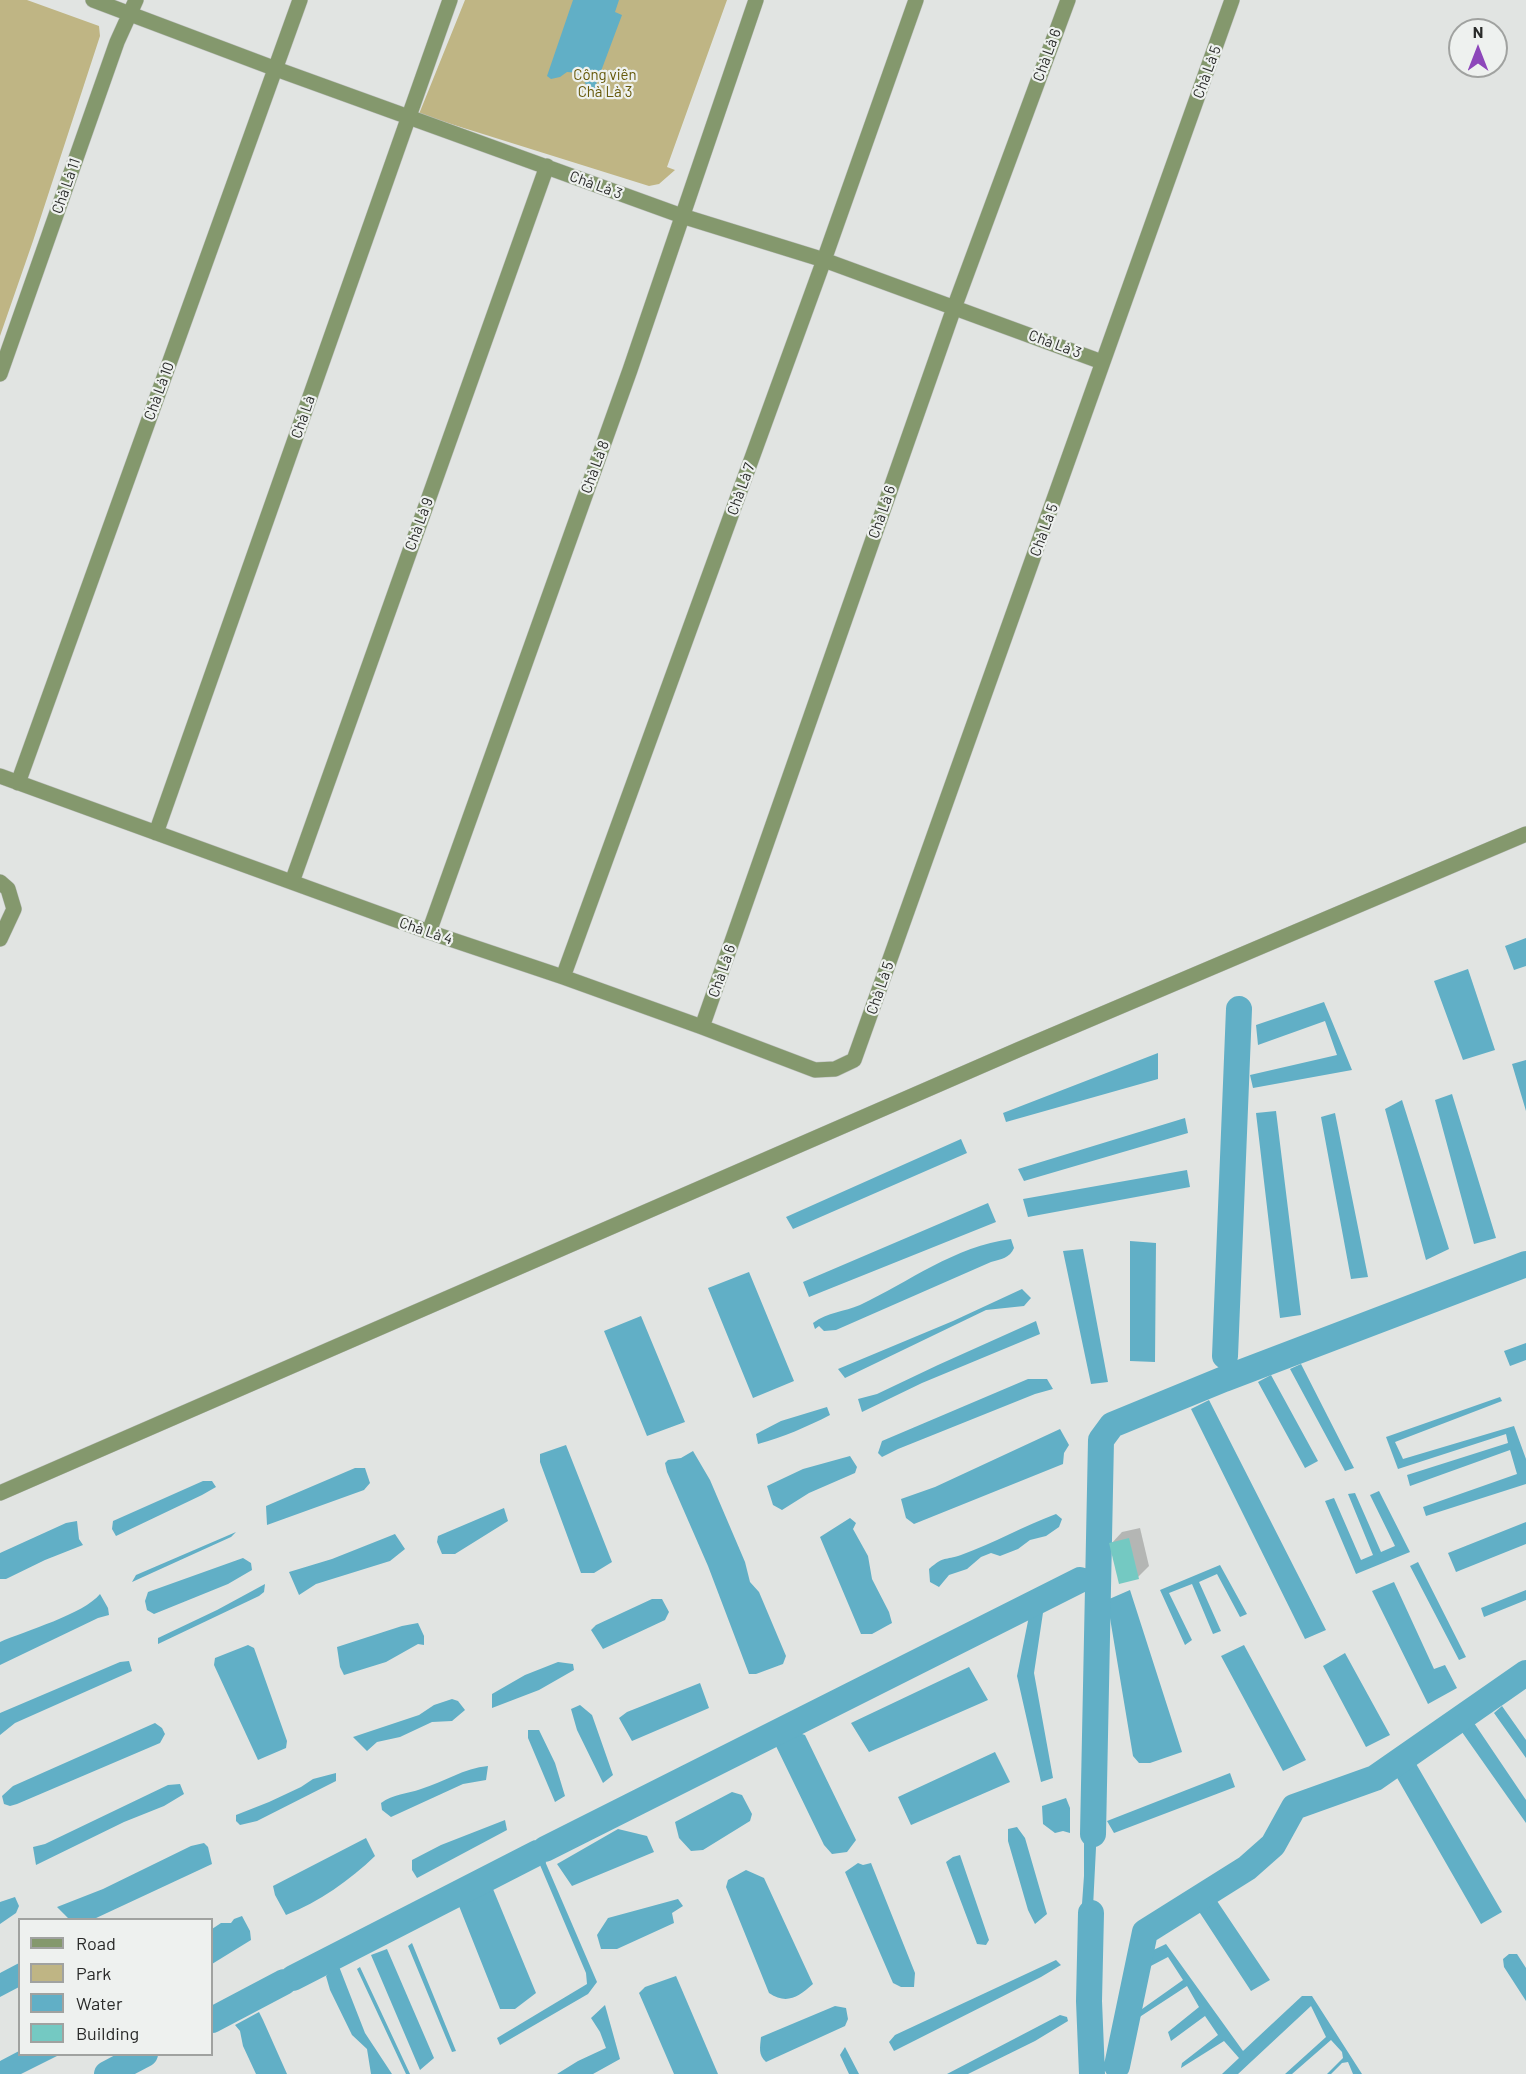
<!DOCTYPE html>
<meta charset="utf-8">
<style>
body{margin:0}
#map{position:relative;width:1526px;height:2074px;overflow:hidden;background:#e1e4e2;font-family:Barlow,sans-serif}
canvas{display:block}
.legend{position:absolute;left:18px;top:1918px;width:195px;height:138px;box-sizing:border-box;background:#eef1ef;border:2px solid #a0a2a0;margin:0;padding:8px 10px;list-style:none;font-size:18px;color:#2a2b2a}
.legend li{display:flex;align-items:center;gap:12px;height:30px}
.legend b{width:30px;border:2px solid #a0a2a0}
.north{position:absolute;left:1448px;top:18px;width:60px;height:60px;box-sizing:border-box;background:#eef1ef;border:2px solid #a0a2a0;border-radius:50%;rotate:0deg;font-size:16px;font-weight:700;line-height:24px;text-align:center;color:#2a2b2a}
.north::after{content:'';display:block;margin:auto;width:21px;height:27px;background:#8d47ba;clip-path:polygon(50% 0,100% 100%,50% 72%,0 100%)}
</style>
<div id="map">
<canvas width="1526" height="2074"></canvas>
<ul class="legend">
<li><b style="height:8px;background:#84986d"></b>Road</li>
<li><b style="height:16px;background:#bfb584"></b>Park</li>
<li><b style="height:16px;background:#61afc6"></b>Water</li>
<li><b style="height:16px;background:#74c9c2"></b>Building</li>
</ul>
<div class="north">N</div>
</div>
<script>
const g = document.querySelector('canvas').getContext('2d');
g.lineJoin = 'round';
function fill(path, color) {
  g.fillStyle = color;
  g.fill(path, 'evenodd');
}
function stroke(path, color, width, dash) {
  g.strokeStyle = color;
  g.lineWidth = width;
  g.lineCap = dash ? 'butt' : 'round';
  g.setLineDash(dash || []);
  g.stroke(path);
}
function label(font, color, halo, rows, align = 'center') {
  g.font = font + ' Barlow,sans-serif';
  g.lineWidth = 4.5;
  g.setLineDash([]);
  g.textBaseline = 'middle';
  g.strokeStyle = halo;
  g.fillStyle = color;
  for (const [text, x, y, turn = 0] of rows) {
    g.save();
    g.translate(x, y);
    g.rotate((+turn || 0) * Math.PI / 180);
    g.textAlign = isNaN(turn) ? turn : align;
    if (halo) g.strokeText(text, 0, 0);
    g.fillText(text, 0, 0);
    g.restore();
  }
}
const green = new Path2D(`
 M 0,0 L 27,0 L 99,26 L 100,36 L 33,241 L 0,336 Z
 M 465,0 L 727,0 L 667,167 L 675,170 L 659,184 L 649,186 L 419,114 Z`);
const water = new Path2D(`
 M 573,0 L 619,0 L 615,12 L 622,15 L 594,90 L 590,91 C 581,78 585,73 567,72 L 560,77 L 551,79 L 547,76 Z
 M 1526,938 L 1526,966 L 1514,970 L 1505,946 Z
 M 1468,969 L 1495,1050 L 1463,1060 L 1434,981 Z
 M 1324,1002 L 1352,1070 L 1253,1088 L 1250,1075 L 1337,1055 L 1325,1021 L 1258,1045 L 1256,1025 Z
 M 1158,1053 L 1158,1079 L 1006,1122 L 1003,1113 Z
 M 1526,1060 L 1526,1111 L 1512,1064 Z
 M 1452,1094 L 1496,1238 L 1474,1244 L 1435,1100 Z
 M 1402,1100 L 1449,1249 L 1426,1260 L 1385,1109 Z
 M 1276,1111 L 1301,1315 L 1280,1318 L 1256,1113 Z
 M 1335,1113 L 1368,1277 L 1351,1279 L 1321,1117 Z
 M 1185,1118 L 1188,1133 L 1024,1181 L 1018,1169 Z
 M 961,1139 L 967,1153 L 793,1229 L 786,1217 Z
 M 1187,1170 L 1190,1187 L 1028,1217 L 1023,1199 Z
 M 988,1203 L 996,1222 L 809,1297 L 803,1282 Z
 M 1011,1239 L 1014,1248 C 1010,1258 1001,1259 991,1262 L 836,1330 L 824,1331 L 819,1326 L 815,1329 L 813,1323 C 828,1312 844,1312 860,1305 C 909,1282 955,1246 1011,1239 Z
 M 1130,1241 L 1156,1243 L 1155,1362 L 1130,1361 Z
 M 1083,1249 L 1108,1382 L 1091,1384 L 1063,1251 Z
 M 749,1272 L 794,1381 L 753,1398 L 708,1288 Z
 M 1022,1289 L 1031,1298 L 1024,1306 L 986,1310 L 845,1378 L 838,1369 L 953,1321 Z
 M 641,1316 L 685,1422 L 647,1436 L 604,1331 Z
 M 1036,1321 L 1040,1334 L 922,1383 L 862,1412 L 858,1399 L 877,1394 L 938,1365 Z
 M 1526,1343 L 1526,1360 L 1510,1366 L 1504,1351 Z
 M 1301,1364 L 1354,1468 L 1345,1471 L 1290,1369 Z
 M 1271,1375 L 1318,1461 L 1305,1468 L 1258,1382 Z
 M 1028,1379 L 1047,1379 L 1053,1389 L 1035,1394 L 898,1449 L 882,1457 L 878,1453 L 882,1441 Z
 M 1500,1397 L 1502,1401 L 1395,1442 L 1403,1459 L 1514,1426 L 1526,1459 L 1526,1484 L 1426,1516 L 1423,1507 L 1517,1474 L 1510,1450 L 1410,1486 L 1407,1475 L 1508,1443 L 1506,1434 L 1398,1469 L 1386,1437 Z
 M 1209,1400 L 1326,1630 L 1305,1639 L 1191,1409 Z
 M 827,1407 L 830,1415 C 807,1427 783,1437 758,1444 L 756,1434 L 781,1421 Z
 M 1060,1429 L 1069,1445 L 1064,1453 L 1063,1464 L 914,1524 L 906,1518 L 901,1499 L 935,1487 Z
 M 566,1445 L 612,1562 L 594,1573 L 581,1573 L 540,1462 L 540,1454 Z
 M 693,1451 L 710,1480 L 745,1562 L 750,1582 L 759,1592 L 786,1656 L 783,1664 L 756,1674 L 749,1674 L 708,1566 L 667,1472 L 665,1463 L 668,1460 L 681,1458 Z
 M 850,1456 L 857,1467 L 855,1473 L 809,1493 L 782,1510 L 773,1505 L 767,1486 L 803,1469 Z
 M 355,1468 L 365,1468 L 370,1483 L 364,1490 L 267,1525 L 266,1506 Z
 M 203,1481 L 212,1481 L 216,1487 L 202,1495 L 116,1536 L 112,1529 L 113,1521 Z
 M 1379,1491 L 1410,1552 L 1356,1574 L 1325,1501 L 1334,1498 L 1361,1560 L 1373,1555 L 1348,1494 L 1355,1493 L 1381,1552 L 1395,1546 L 1370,1495 Z
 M 504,1508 L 508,1521 L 455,1554 L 442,1554 L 437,1542 L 438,1536 Z
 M 1056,1514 L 1062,1519 L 1059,1527 L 1046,1536 L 1030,1540 L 1018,1549 L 1000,1556 L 991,1553 L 981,1557 L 967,1569 L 949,1575 L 939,1587 L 930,1582 L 929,1569 C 945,1555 944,1561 961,1555 C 994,1543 1024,1526 1056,1514 Z
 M 850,1518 L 856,1523 L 853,1529 L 868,1556 L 872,1579 L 889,1612 L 892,1623 L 872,1634 L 861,1634 L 820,1537 Z
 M 77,1521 L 79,1539 L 83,1545 L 45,1560 L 6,1579 L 0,1579 L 0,1553 L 66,1523 Z
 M 1526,1522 L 1526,1544 L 1456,1572 L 1448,1553 Z
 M 236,1532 L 231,1537 L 132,1582 L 136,1575 Z
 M 395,1534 L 405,1549 L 390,1561 L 316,1584 L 299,1595 L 289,1572 L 332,1559 Z
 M 243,1558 L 251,1563 L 252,1570 L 228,1584 L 154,1614 L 147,1610 L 145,1601 L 148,1592 Z
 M 1418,1562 L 1466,1657 L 1459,1660 L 1410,1566 Z
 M 1220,1565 L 1247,1614 L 1240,1617 L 1217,1574 L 1199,1582 L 1221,1631 L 1213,1634 L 1192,1584 L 1169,1593 L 1192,1640 L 1185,1645 L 1160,1590 Z
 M 1394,1582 L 1434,1669 L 1445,1665 L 1457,1688 L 1428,1704 L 1372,1591 Z
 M 265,1584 L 264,1592 L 259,1596 L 158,1644 L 158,1638 L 217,1610 Z
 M 1130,1590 L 1182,1752 L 1150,1763 L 1139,1763 L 1133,1756 L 1107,1600 Z
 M 1526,1590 L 1526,1600 L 1484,1617 L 1481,1608 Z
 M 100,1594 L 108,1608 L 109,1615 L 98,1618 L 0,1665 L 0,1642 C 25,1631 84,1614 100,1594 Z
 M 652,1599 L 662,1599 L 669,1612 L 665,1620 L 603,1649 L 591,1630 L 596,1625 Z
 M 1031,1606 L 1044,1606 L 1034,1673 L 1053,1778 L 1041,1782 L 1017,1676 Z
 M 418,1623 L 424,1636 L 424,1645 L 418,1644 L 386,1662 L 344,1675 L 340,1667 L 337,1647 L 402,1626 Z
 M 248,1645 L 254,1648 L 287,1741 L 286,1748 L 258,1760 L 214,1665 L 215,1658 Z
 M 1244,1645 L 1306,1760 L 1283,1771 L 1221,1656 Z
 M 1345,1653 L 1390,1735 L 1366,1747 L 1323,1666 Z
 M 129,1661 L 132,1671 L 15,1723 L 0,1735 L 0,1713 L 120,1662 Z
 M 558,1662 L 573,1664 L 574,1670 L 539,1690 L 492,1708 L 492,1694 L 525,1675 Z
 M 969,1667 L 988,1700 L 869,1752 L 851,1723 Z
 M 700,1683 L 709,1708 L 632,1741 L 619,1718 L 627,1712 Z
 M 452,1699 L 458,1701 L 465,1710 L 452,1721 L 432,1722 L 400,1737 L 377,1742 L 367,1751 L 353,1737 L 419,1715 L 434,1705 Z
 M 580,1705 L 592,1715 L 613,1775 L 603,1783 L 577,1730 L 571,1709 Z
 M 1502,1706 L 1526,1740 L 1526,1758 L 1494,1713 Z
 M 1470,1717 L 1526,1800 L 1526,1823 L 1457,1725 Z
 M 155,1723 L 162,1728 L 165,1734 L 160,1743 L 17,1804 L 10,1806 L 4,1804 L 2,1796 L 13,1786 Z
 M 528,1730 L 539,1730 L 555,1763 L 565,1796 L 555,1802 L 528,1738 Z
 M 793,1731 L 805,1735 L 856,1840 L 847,1852 L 832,1854 L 824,1845 L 774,1742 L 779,1735 Z
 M 995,1752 L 1010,1782 L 911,1825 L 898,1797 Z
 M 1415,1762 L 1502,1912 L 1481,1924 L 1396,1776 Z
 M 488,1766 L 486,1780 L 463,1784 L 391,1817 L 382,1810 L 381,1803 C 393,1794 407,1794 421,1789 C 444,1782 464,1768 488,1766 Z
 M 336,1773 L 336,1781 L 257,1821 L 240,1825 L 236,1821 L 236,1815 L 269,1802 L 301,1787 L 313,1779 Z
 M 1230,1773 L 1235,1787 L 1114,1833 L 1107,1821 Z
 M 180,1784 L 184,1794 L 164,1806 L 124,1822 L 36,1865 L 33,1847 L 45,1844 L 168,1785 Z
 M 732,1792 L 742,1795 L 752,1814 L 750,1821 L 703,1850 L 691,1851 L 679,1838 L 675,1822 Z
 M 1066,1798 L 1070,1808 L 1070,1833 L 1063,1831 L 1055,1833 L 1043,1824 L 1042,1806 Z
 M 1095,1800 L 1098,1808 L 1091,1947 L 1079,1946 L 1084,1876 L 1084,1819 L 1088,1801 Z
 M 505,1820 L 507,1830 L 417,1878 L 412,1870 L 412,1860 L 441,1845 Z
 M 1017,1827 L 1025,1838 L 1047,1914 L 1035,1924 L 1028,1910 L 1008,1841 L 1008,1829 Z
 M 618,1829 L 647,1836 L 654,1852 L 572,1886 L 557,1864 Z
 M 366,1838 L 375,1856 C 350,1880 319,1902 286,1915 L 275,1895 L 273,1886 Z
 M 204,1843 L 208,1847 L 212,1864 L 94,1919 L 69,1919 L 57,1907 L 103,1889 L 191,1846 Z
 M 960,1855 L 989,1940 L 986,1945 L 977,1944 L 946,1862 L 953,1857 Z
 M 544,1859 L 597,1982 L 588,1994 L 500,2045 L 497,2038 L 587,1984 L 586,1973 L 540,1865 Z
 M 858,1863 L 863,1865 L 871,1863 L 915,1973 L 914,1987 L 901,1987 L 893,1983 L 845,1872 Z
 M 746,1870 L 764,1878 L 813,1984 C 798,1997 787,2005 769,1993 L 726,1887 L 728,1880 Z
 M 476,1889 L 493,1889 L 536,1993 L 515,2009 L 500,2009 L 457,1901 Z
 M 15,1897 L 19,1906 L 16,1913 L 0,1924 L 0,1902 Z
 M 1215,1898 L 1270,1980 L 1251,1991 L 1198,1910 Z
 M 678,1899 L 683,1906 L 672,1913 L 674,1923 L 617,1949 L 601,1949 L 597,1935 L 608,1918 Z
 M 242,1916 L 250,1931 L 251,1940 L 212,1964 L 212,1929 L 221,1923 L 231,1923 L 234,1919 Z
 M 412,1943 L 456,2051 L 452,2052 L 408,1946 Z
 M 1166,1944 L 1243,2051 L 1302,1996 L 1312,1996 L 1362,2074 L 1353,2074 L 1348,2062 L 1342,2063 L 1331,2074 L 1327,2074 L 1343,2058 L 1342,2052 L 1331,2040 L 1292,2074 L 1285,2074 L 1326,2037 L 1311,2006 L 1238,2074 L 1222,2074 L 1239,2058 L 1224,2041 L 1181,2068 L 1182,2063 L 1218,2035 L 1205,2016 L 1171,2041 L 1168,2032 L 1199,2007 L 1187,1986 L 1135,2020 L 1135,2014 L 1183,1980 L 1168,1957 L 1145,1969 L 1147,1953 Z
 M 387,1949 L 434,2058 L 420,2070 L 371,1955 Z
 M 1509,1954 L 1517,1954 L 1526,1968 L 1526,2001 L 1504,1967 L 1503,1959 Z
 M 1056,1960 L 1061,1965 L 1041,1977 L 894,2051 L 889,2042 L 895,2035 Z
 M 19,1963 L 19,1987 L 0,1997 L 0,1973 Z
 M 338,1964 L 365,2033 L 392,2074 L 371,2074 L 367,2049 L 352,2035 L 330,1990 L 326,1976 Z
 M 360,1967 L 410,2074 L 406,2074 L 357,1969 Z
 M 676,1976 L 718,2074 L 674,2074 L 639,1993 L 645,1987 Z
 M 605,2005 L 620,2059 L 593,2074 L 557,2074 L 578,2061 L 606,2048 L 600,2032 L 591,2018 Z
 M 835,2006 L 846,2008 L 848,2019 L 845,2026 L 766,2062 C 758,2055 760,2047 761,2037 Z
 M 259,2012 L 263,2020 L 287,2074 L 256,2074 L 243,2046 L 240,2031 L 235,2025 Z
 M 1060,2015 L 1067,2017 L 1068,2021 L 1035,2041 L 968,2074 L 947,2074 Z
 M 845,2047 L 859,2074 L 849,2074 L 840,2055 Z
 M 19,2051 L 20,2054 L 59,2055 L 21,2074 L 0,2074 L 0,2061 Z`);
const shadow = new Path2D(`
 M 1140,1528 L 1149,1566 L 1138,1577 L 1111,1544 L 1122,1532 Z`);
const canal = new Path2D(`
 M 1225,1356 L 1239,1009
 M 1093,1834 L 1101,1440 L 1112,1425 L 1224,1379 L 1526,1264
 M 545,1849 L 1080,1580
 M 1091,1913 L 1089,2001 L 1092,2074
 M 293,1978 L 537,1853
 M 212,2020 L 284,1982
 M 1117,2066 L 1145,1932 L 1247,1868 L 1273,1845 L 1294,1807 L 1375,1778 L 1526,1673
 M 107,2074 L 145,2054`);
const building = new Path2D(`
 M 1129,1538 L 1139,1579 L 1119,1584 L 1109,1543 Z`);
const minor = new Path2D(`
 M 93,0 L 276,69 L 682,216 L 824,260 L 1102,362
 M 0,374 L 117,42 L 136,0
 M 0,776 L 429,932 L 563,977 L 702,1027 L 815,1070 L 835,1069 L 854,1060 L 1232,0
 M 18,783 L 300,0
 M 156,833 L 450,0
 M 0,882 L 8,889 L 14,909 L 0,939
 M 292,882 L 547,166
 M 429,932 L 630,370 L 756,0
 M 563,977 L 824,260 L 916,0
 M 702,1027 L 954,308 L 1068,0
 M 0,1493 L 1020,1049 L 1526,834`);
const streetNames = [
 ["Chà Là 6",1047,55,-70],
 ["Chà Là 5",1207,72,-70],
 ["Chà Là 3",596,185,20],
 ["Chà Là 11",66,186,-71],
 ["Chà Là 3",1055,344,20],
 ["Chà Là 10",159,391,-70],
 ["Chà Là",303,417,-71],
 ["Chà Là 8",595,467,-70],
 ["Chà Là 7",741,489,-70],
 ["Chà Là 6",882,512,-71],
 ["Chà Là 9",419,524,-70],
 ["Chà Là 5",1044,530,-70],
 ["Chà Là 4",426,931,19],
 ["Chà Là 6",722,971,-71],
 ["Chà Là 5",880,988,-71]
];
const parkNames = [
 ["Công viên",605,75],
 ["Chà Là 3",605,92]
];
fill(green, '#bfb584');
fill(water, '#61afc6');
fill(shadow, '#0003');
stroke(canal, '#61afc6', 26);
fill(building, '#74c9c2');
stroke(minor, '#bcbfbd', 16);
stroke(minor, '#84986d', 15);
label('15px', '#2a2b2a', '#eef1ef', streetNames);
label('15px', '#655809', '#eef1ef', parkNames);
</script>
